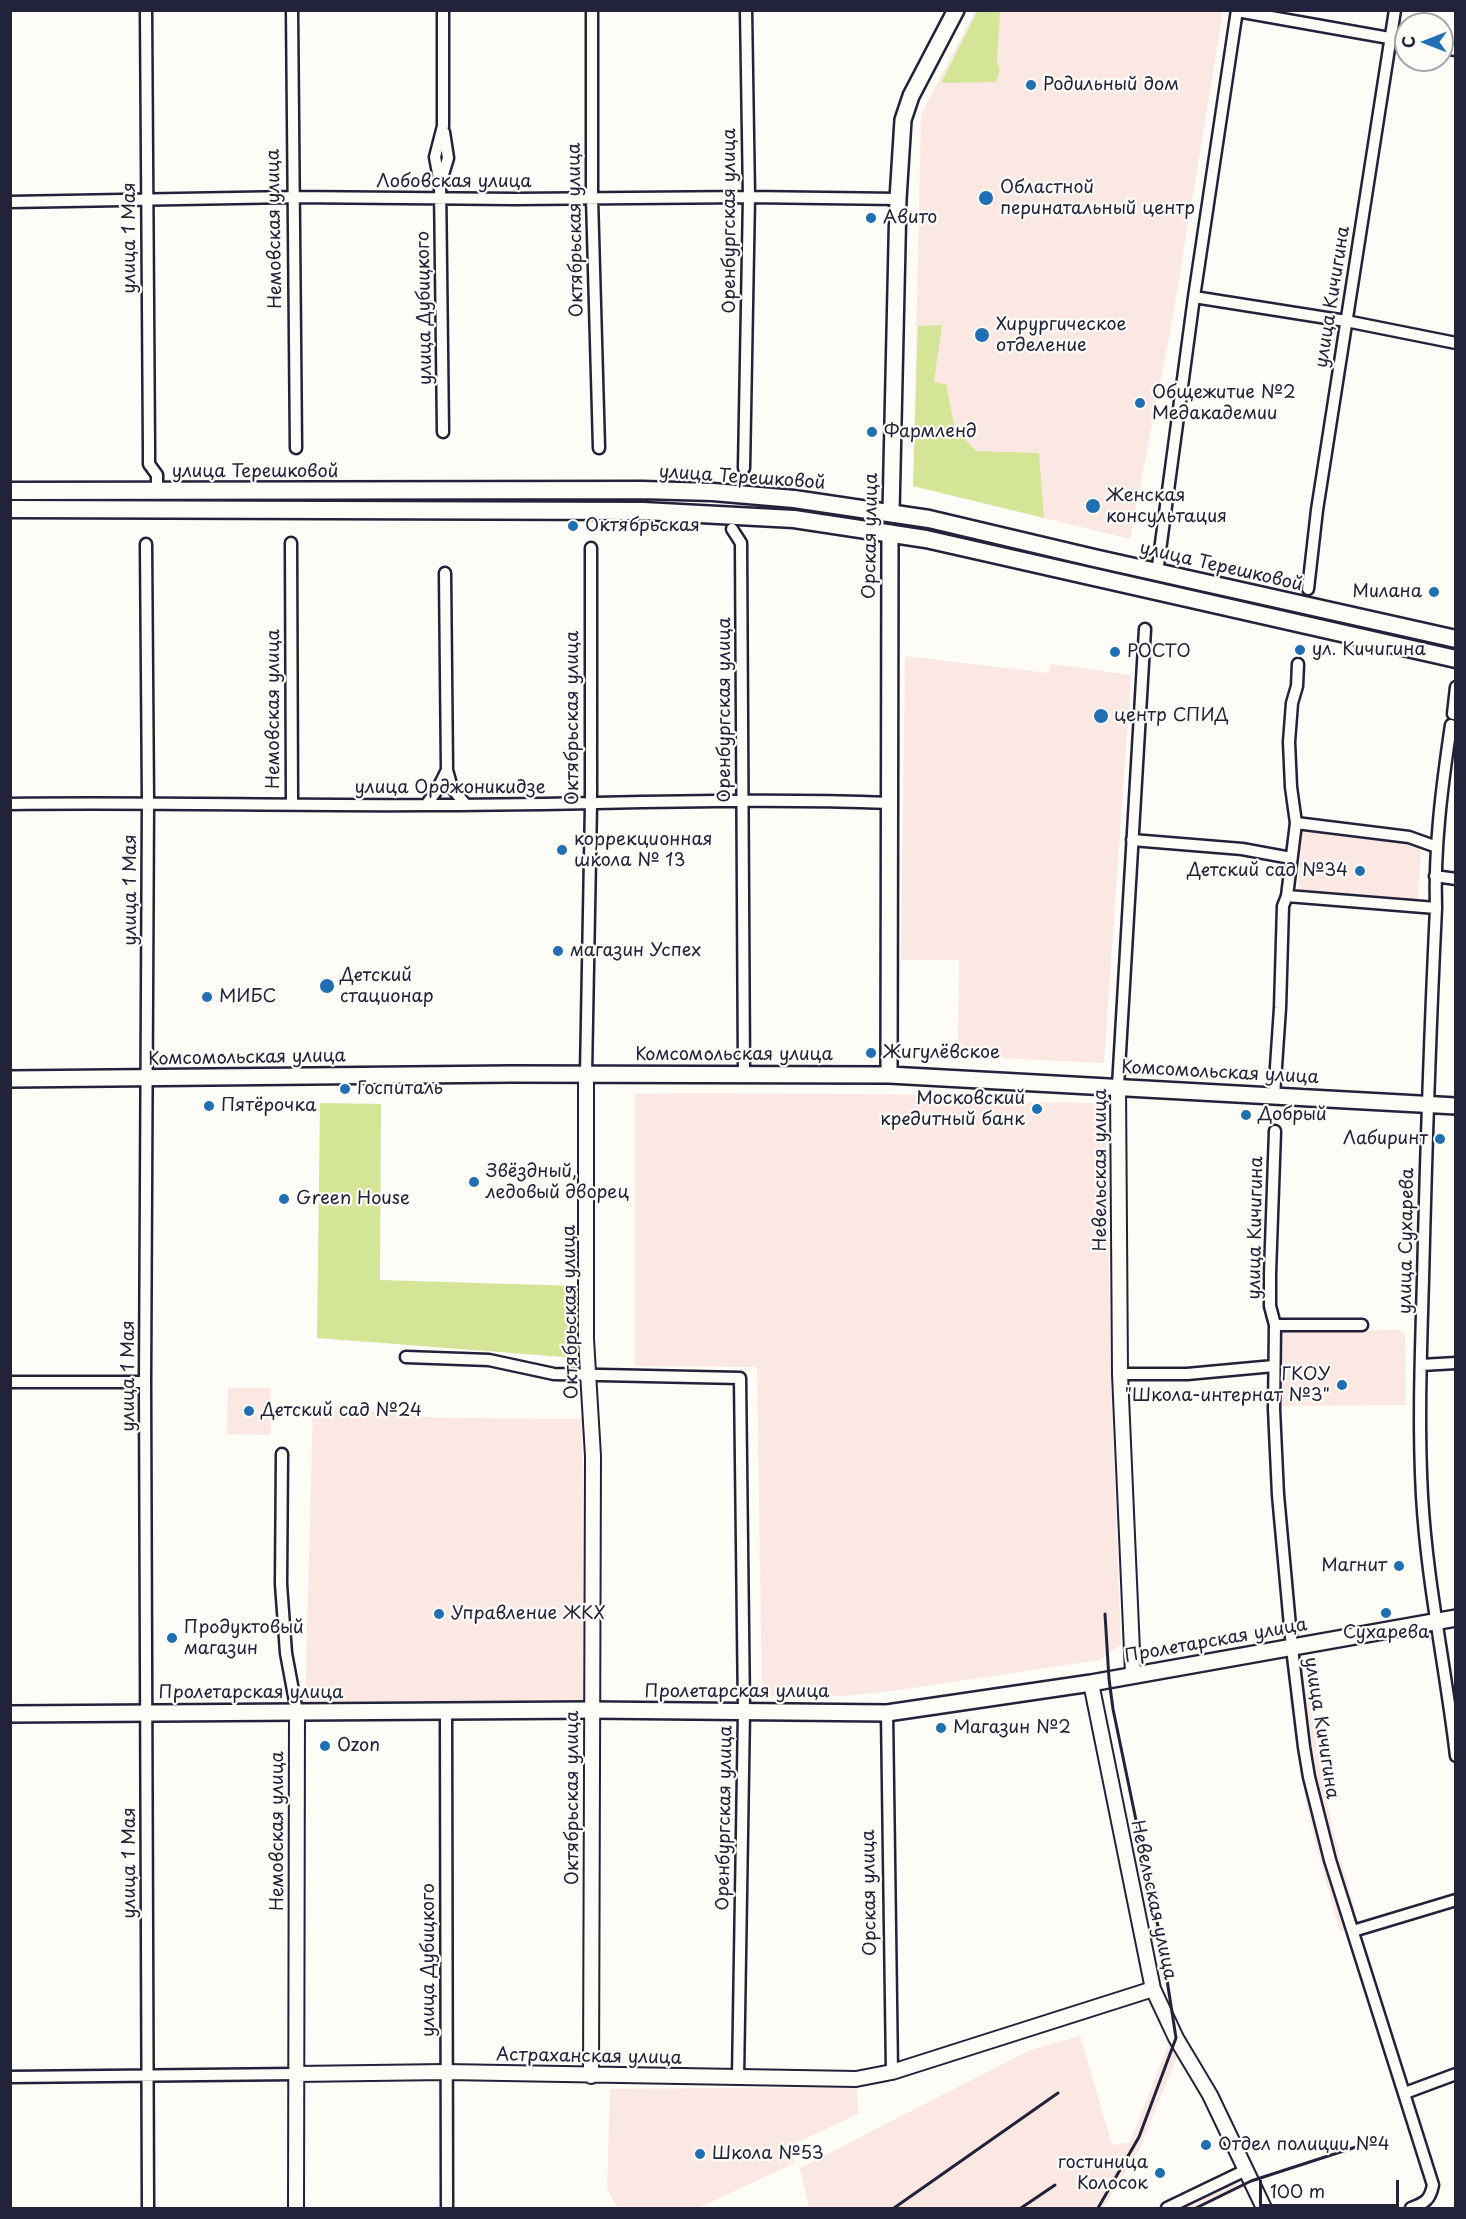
<!DOCTYPE html>
<meta charset="utf-8">
<style>
body{margin:0}
#map{position:relative;width:1466px;height:2219px;overflow:hidden;background:#fdfcf7;font-family:"Playpen Sans",sans-serif}
canvas{display:block}
.frame{position:absolute;inset:0;border:12px solid #22223b;pointer-events:none}
.north{position:absolute;left:1394px;top:12px;width:60px;height:60px;box-sizing:border-box;background:#fdfcf7;border:2px solid #a5a5ac;border-radius:50%;rotate:270deg;font-size:16px;font-weight:700;line-height:24px;text-align:center;color:#22223b}
.north::after{content:'';display:block;margin:auto;width:21px;height:27px;background:#1f6fb2;clip-path:polygon(50% 0,100% 100%,50% 72%,0 100%)}
.scale{position:absolute;left:1259px;top:2180px;width:140px;height:27px;box-sizing:border-box;border:3px solid #22223b;border-top:0;padding-left:8px;font-size:18px;line-height:21px;white-space:nowrap;color:#22223b;-webkit-text-stroke:4px #fdfcf7;paint-order:stroke}
</style>
<div id="map">
<canvas width="1466" height="2219"></canvas>
<div class="frame"></div>
<div class="north">С</div>
<div class="scale">100 m</div>
</div>
<script>
const g = document.querySelector('canvas').getContext('2d');
g.lineJoin = 'round';
function fill(path, color) {
  g.fillStyle = color;
  g.fill(path, 'evenodd');
}
function stroke(path, color, width, dash) {
  g.strokeStyle = color;
  g.lineWidth = width;
  g.lineCap = dash ? 'butt' : 'round';
  g.setLineDash(dash || []);
  g.stroke(path);
}
function label(font, color, halo, rows, align = 'center') {
  g.font = font + ' "Playpen Sans",sans-serif';
  g.lineWidth = 4.5;
  g.setLineDash([]);
  g.textBaseline = 'middle';
  g.strokeStyle = halo;
  g.fillStyle = color;
  for (const [text, x, y, turn = 0] of rows) {
    g.save();
    g.translate(x, y);
    g.rotate((+turn || 0) * Math.PI / 180);
    g.textAlign = isNaN(turn) ? turn : align;
    if (halo) g.strokeText(text, 0, 0);
    g.fillText(text, 0, 0);
    g.restore();
  }
}
const built = new Path2D(`
 M 975,11 L 1223,11 L 1173,316 L 1130,539 L 913,486 L 921,115 Z
 M 905,656 L 1049,673 L 1051,664 L 1131,675 L 1104,1063 L 958,1056 L 959,960 L 901,960 Z
 M 1301,829 L 1421,844 L 1418,902 L 1299,890 Z
 M 688,1093 L 986,1095 L 987,1102 L 1090,1103 L 1106,1106 L 1111,1386 L 1121,1645 L 1100,1660 L 899,1690 L 845,1696 L 762,1696 L 757,1367 L 635,1366 L 635,1094 Z
 M 1399,1330 L 1405,1335 L 1406,1405 L 1280,1406 L 1279,1332 Z
 M 228,1388 L 270,1388 L 271,1435 L 227,1434 Z
 M 313,1405 L 437,1418 L 582,1419 L 584,1704 L 305,1706 Z
 M 1309,1693 L 1321,1773 L 1334,1836 L 1359,1924 L 1340,1932 L 1314,1838 L 1301,1777 L 1289,1695 Z
 M 1177,2017 L 1181,2036 L 1176,2059 L 1140,2148 L 1103,2208 L 809,2208 L 800,2168 L 1030,2050 L 1080,2036 L 1112,2145 L 1130,2142 L 1170,2040 L 1171,2019 Z
 M 857,2087 L 858,2114 L 789,2146 L 795,2163 L 698,2208 L 618,2208 L 607,2189 L 610,2089 Z
 M 1258,2172 L 1261,2180 L 1199,2208 L 1182,2208 Z`);
const green = new Path2D(`
 M 978,10 L 1000,11 L 997,62 L 1000,70 L 996,82 L 941,83 Z
 M 942,325 L 934,382 L 946,384 L 955,429 L 976,451 L 1039,453 L 1044,518 L 913,486 L 918,326 Z
 M 320,1103 L 381,1104 L 380,1280 L 578,1286 L 577,1358 L 317,1338 Z`);
const minor = new Path2D(`
 M 146,10 L 149,449 L 149,464 L 157,475 L 157,491
 M 292,10 L 296,448
 M 592,10 L 592,198 L 599,448
 M 1237,11 L 1406,41
 M 1442,48 L 1456,50
 M 441,181 L 448,158 L 444,132
 M 10,202 L 292,197 L 515,199 L 749,197 L 898,199
 M 1194,297 L 1346,321 L 1456,343
 M 443,432 L 440,184 L 435,157 L 443,126 L 443,10
 M 744,468 L 749,197 L 746,10
 M 732,529 L 741,543 L 744,1074
 M 291,543 L 292,803
 M 146,544 L 148,802 L 145,1382 L 148,2208
 M 445,573 L 447,770 L 452,788 L 466,805
 M 1157,573 L 1194,297 L 1237,10
 M 1308,589 L 1317,510 L 1395,10
 M 1453,714 L 1456,687
 M 1451,725 C 1442,786 1434,847 1436,908 C 1430,1032 1426,1155 1423,1279 C 1421,1351 1418,1424 1422,1496 C 1427,1584 1446,1669 1456,1756
 M 10,804 C 150,802 288,806 427,805 C 582,805 735,797 890,803
 M 426,805 L 437,790 L 447,770
 M 1296,823 L 1409,837 L 1437,847
 M 1132,840 L 1242,849 L 1291,858
 M 1435,876 L 1456,879
 M 1287,896 L 1436,908
 M 586,1074 L 591,804 L 591,548
 M 1118,1086 L 1145,629
 M 1274,1096 L 1280,1008 L 1283,906 L 1287,896 L 1296,823 L 1291,787 L 1289,742 L 1292,703 L 1297,686 L 1298,664
 M 1275,1131 L 1270,1273 L 1270,1306 L 1275,1325 L 1274,1409 L 1278,1495 L 1292,1648 L 1304,1747 L 1309,1777 L 1330,1860 L 1433,2185 C 1430,2200 1425,2203 1411,2208
 M 1275,1325 L 1362,1325
 M 406,1357 L 489,1360 L 554,1374 L 740,1378 L 744,1711 L 738,2078
 M 1421,1365 L 1456,1363
 M 1120,1374 L 1187,1374 L 1274,1366
 M 10,1382 L 145,1382
 M 282,1454 L 281,1584 L 286,1653 L 297,1712
 M 446,1711 L 447,2208
 M 887,1713 L 892,2072
 M 1353,1931 L 1456,1900
 M 10,2077 L 296,2074
 M 1405,2093 L 1456,2074
 M 1167,2208 L 1246,2170`);
const tertiary = new Path2D(`
 M 586,1074 L 586,1339 L 593,1456 L 591,2076
 M 1118,1086 L 1120,1374 L 1133,1674
 M 1091,1683 L 1153,1989 L 1176,2038 L 1210,2095 L 1264,2208
 M 296,2074 L 446,2072 L 856,2079 L 892,2072 L 1153,1989
 M 296,2208 L 297,1712`);
const secondary = new Path2D(`
 M 891,512 L 898,199 L 903,120 L 911,96 L 956,10
 M 889,1075 L 890,533
 M 10,1079 L 511,1074 L 889,1075 L 1456,1106
 M 10,1714 L 592,1710 L 887,1713 L 1091,1683 L 1456,1618`);
const primary = new Path2D(`
 M 10,491 L 642,490 L 713,492 L 794,499 L 929,519 L 1094,558 L 1456,639
 M 10,509 L 643,511 L 794,519 L 926,539 L 1456,659`);
const rail = new Path2D(`
 M 894,2208 L 1058,2093
 M 1021,2208 L 1055,2185
 M 1098,2208 L 1139,2137 L 1176,2038 L 1161,1941 L 1113,1709 L 1109,1679 L 1105,1614
 M 1196,2208 L 1251,2181 L 1362,2145`);
const markers = [
 [1031,85,6,"#1f6fb2"],
 [986,198,8,"#1f6fb2"],
 [871,218,6,"#1f6fb2"],
 [982,335,8,"#1f6fb2"],
 [1140,403,6,"#1f6fb2"],
 [872,432,6,"#1f6fb2"],
 [1093,506,8,"#1f6fb2"],
 [573,526,6,"#1f6fb2"],
 [1434,592,6,"#1f6fb2"],
 [1300,650,6,"#1f6fb2"],
 [1115,652,6,"#1f6fb2"],
 [1101,716,8,"#1f6fb2"],
 [562,850,6,"#1f6fb2"],
 [1360,871,6,"#1f6fb2"],
 [558,951,6,"#1f6fb2"],
 [327,986,8,"#1f6fb2"],
 [207,997,6,"#1f6fb2"],
 [871,1053,6,"#1f6fb2"],
 [345,1089,6,"#1f6fb2"],
 [209,1106,6,"#1f6fb2"],
 [1037,1109,6,"#1f6fb2"],
 [1246,1115,6,"#1f6fb2"],
 [1440,1139,6,"#1f6fb2"],
 [474,1182,6,"#1f6fb2"],
 [284,1199,6,"#1f6fb2"],
 [1342,1385,6,"#1f6fb2"],
 [249,1411,6,"#1f6fb2"],
 [1399,1566,6,"#1f6fb2"],
 [1386,1613,6,"#1f6fb2"],
 [439,1614,6,"#1f6fb2"],
 [172,1638,6,"#1f6fb2"],
 [941,1728,6,"#1f6fb2"],
 [325,1746,6,"#1f6fb2"],
 [1206,2145,6,"#1f6fb2"],
 [700,2154,6,"#1f6fb2"],
 [1160,2173,6,"#1f6fb2"]
];
const poiNames = [
 ["Родильный дом",1043,85],
 ["Областной",1000,188],
 ["перинатальный центр",1000,209],
 ["Авито",883,218],
 ["Хирургическое",996,325],
 ["отделение",996,346],
 ["Общежитие №2",1152,393],
 ["Медакадемии",1152,414],
 ["Фармленд",884,432],
 ["Женская",1106,496],
 ["консультация",1106,517],
 ["Октябрьская",585,526],
 ["Милана",1422,592,"right"],
 ["ул. Кичигина",1312,650],
 ["РОСТО",1127,652],
 ["центр СПИД",1114,716],
 ["коррекционная",574,840],
 ["школа № 13",574,861],
 ["Детский сад №34",1348,871,"right"],
 ["магазин Успех",570,951],
 ["Детский",340,976],
 ["стационар",340,997],
 ["МИБС",219,997],
 ["Жигулёвское",883,1053],
 ["Госпиталь",357,1089],
 ["Московский",1025,1099,"right"],
 ["кредитный банк",1025,1120,"right"],
 ["Пятёрочка",221,1106],
 ["Добрый",1258,1115],
 ["Лабиринт",1428,1139,"right"],
 ["Звёздный,",486,1172],
 ["ледовый дворец",486,1193],
 ["Green House",296,1199],
 ["ГКОУ",1330,1375,"right"],
 ["\"Школа-интернат №3\"",1330,1396,"right"],
 ["Детский сад №24",261,1411],
 ["Магнит",1387,1566,"right"],
 ["Управление ЖКХ",451,1614],
 ["Продуктовый",184,1628],
 ["магазин",184,1649],
 ["Сухарева",1386,1633,"center"],
 ["Магазин №2",953,1728],
 ["Ozon",337,1746],
 ["Отдел полиции №4",1218,2145],
 ["Школа №53",712,2154],
 ["гостиница",1148,2163,"right"],
 ["Колосок",1148,2184,"right"]
];
const streetNames = [
 ["Лобовская улица",454,182],
 ["Оренбургская улица",730,221,-90],
 ["Немовская улица",275,229,-91],
 ["Октябрьская улица",576,230,-91],
 ["улица 1 Мая",130,238,-90],
 ["улица Кичигина",1333,297,-81],
 ["улица Дубицкого",425,308,-91],
 ["улица Терешковой",255,472],
 ["улица Терешковой",742,478,4],
 ["Орская улица",871,536,-89],
 ["улица Терешковой",1221,567,13],
 ["Немовская улица",274,709,-90],
 ["Оренбургская улица",725,710,-90],
 ["Октябрьская улица",573,718,-90],
 ["улица Орджоникидзе",450,788],
 ["улица 1 Мая",131,890,-90],
 ["Комсомольская улица",734,1055],
 ["Комсомольская улица",247,1058,-1],
 ["Комсомольская улица",1220,1073,3],
 ["Невельская улица",1101,1170,-90],
 ["улица Кичигина",1256,1228,-89],
 ["улица Сухарева",1407,1241,-89],
 ["Октябрьская улица",571,1312,-91],
 ["улица 1 Мая",129,1376,-90],
 ["Пролетарская улица",1216,1641,-10],
 ["Пролетарская улица",737,1692],
 ["Пролетарская улица",251,1693],
 ["улица Кичигина",1321,1728,81],
 ["Октябрьская улица",573,1798,-90],
 ["Оренбургская улица",725,1818,-89],
 ["Немовская улица",278,1831,-90],
 ["улица 1 Мая",130,1863,-90],
 ["Орская улица",870,1893,-91],
 ["Невельская улица",1153,1900,78],
 ["улица Дубицкого",429,1960,-90],
 ["Астраханская улица",589,2057,1]
];
fill(built, '#fbe8e3');
fill(green, '#d4e598');
stroke(minor, '#22223b', 15);
stroke(tertiary, '#22223b', 18);
stroke(secondary, '#22223b', 20);
stroke(primary, '#22223b', 21);
stroke(minor, '#fdfcf7', 10);
stroke(tertiary, '#fdfcf7', 14);
stroke(secondary, '#fdfcf7', 15);
stroke(primary, '#fdfcf7', 16);
stroke(rail, '#22223b', 3);
for (const [x, y, r, color] of markers) {
  const dot = new Path2D();
  dot.arc(x, y, r, 0, 2 * Math.PI);
  g.fillStyle = color;
  g.fill(dot);
  stroke(dot, '#fdfcf7', 2);
}
label('18px', '#22223b', '#fdfcf7', poiNames, 'left');
label('18px', '#22223b', '#fdfcf7', streetNames);
</script>
